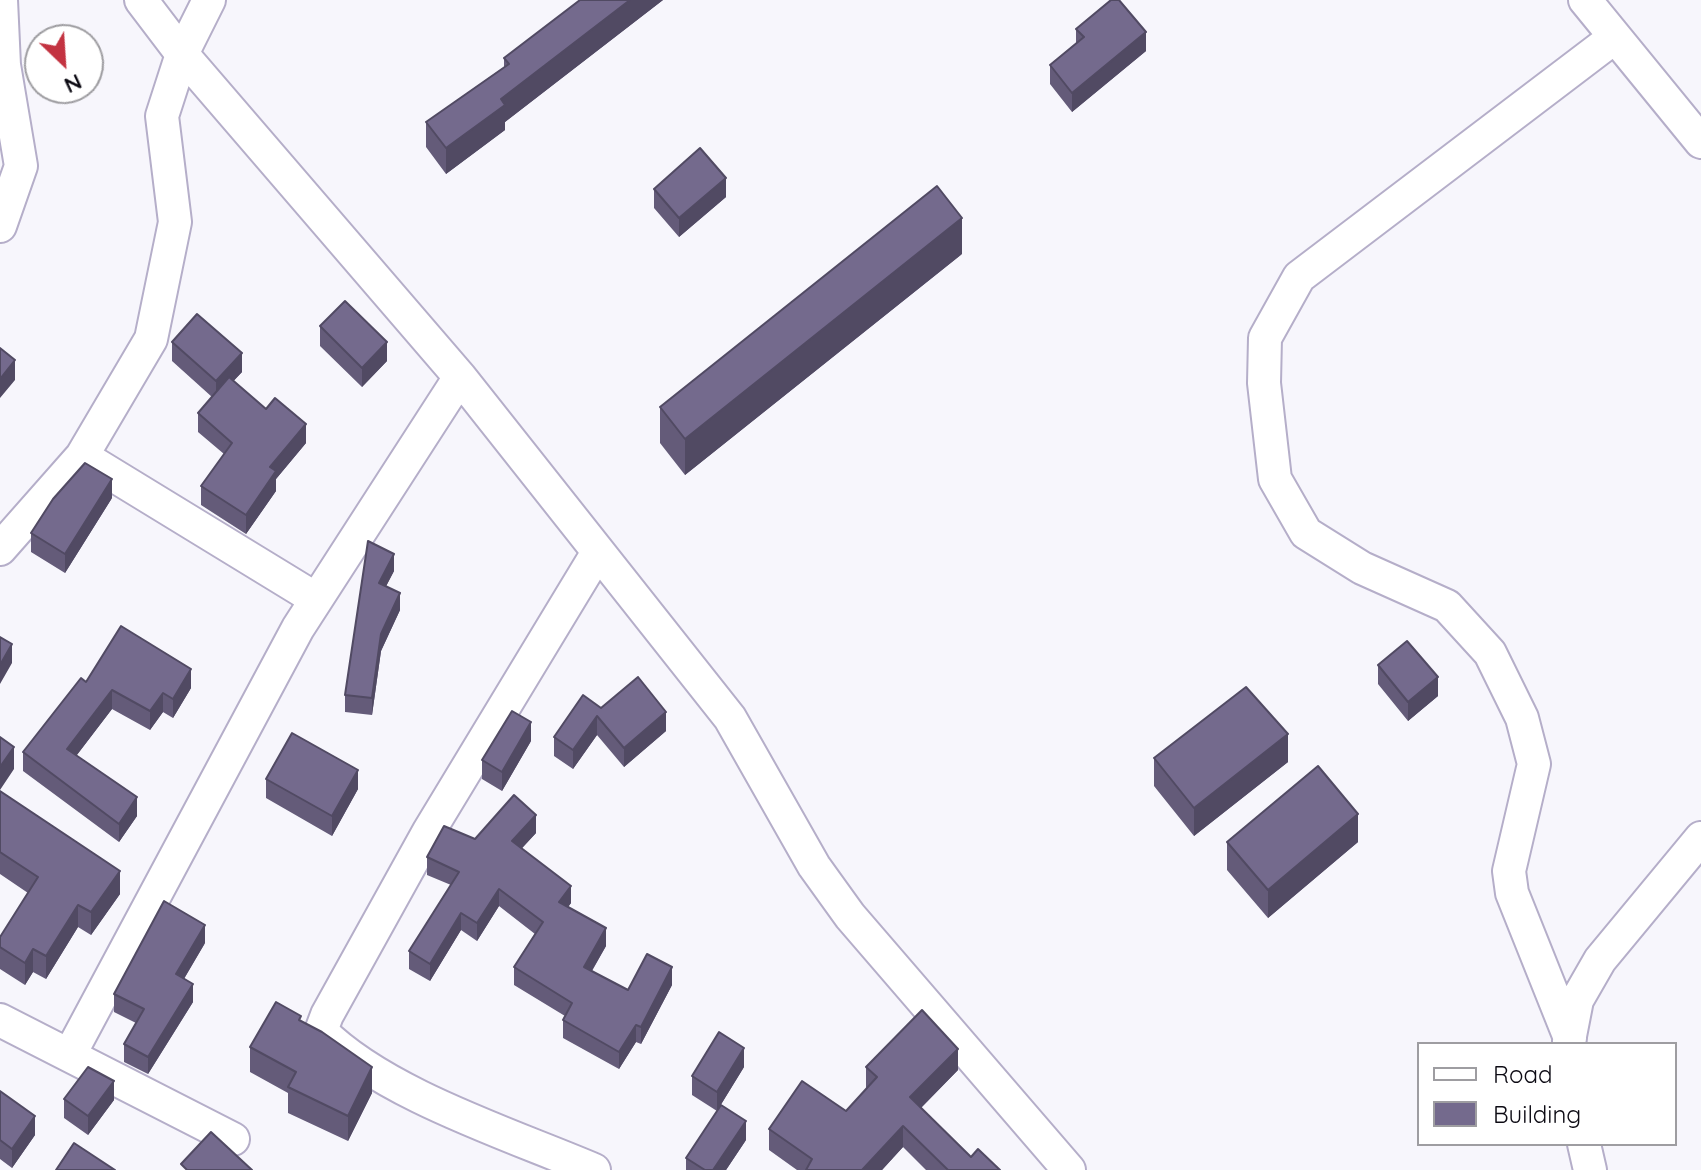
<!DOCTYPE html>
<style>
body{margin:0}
#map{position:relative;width:1701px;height:1170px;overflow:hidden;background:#f7f6fc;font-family:Quicksand,sans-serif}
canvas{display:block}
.legend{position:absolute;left:1417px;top:1042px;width:260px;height:104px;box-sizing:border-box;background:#fff;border:2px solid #9e9da1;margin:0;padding:10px 14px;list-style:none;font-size:24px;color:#0d0b14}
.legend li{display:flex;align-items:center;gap:16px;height:40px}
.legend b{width:40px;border:2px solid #9e9da1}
.north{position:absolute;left:24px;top:24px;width:80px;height:80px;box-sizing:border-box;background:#fff;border:2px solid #9e9da1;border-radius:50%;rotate:155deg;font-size:22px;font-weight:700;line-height:32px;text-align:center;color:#0d0b14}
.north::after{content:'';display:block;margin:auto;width:28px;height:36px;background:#c33341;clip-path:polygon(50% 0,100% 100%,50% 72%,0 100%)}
</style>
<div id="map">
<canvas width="1701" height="1170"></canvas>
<ul class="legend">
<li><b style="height:10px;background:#fff"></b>Road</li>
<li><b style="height:22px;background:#746a8d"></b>Building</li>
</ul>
<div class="north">N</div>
</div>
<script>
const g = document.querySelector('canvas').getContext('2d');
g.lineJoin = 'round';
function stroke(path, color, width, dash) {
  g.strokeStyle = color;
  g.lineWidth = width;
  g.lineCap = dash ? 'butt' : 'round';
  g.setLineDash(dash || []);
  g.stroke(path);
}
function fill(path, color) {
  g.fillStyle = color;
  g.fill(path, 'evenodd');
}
const street = new Path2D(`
 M 141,0 L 182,54 L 460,377 L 730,718 L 814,866 L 850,916 L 1069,1170
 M 1585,0 L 1701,142
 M 0,226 L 21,166 L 4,65 L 1,0
 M 82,456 L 316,599
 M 0,549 L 82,456 L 151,339 L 175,222 L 162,116 L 182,54 L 209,0
 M 0,1020 L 233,1139
 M 1570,1038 L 1512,893 L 1509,871 L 1534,764 L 1522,718 L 1490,653 L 1447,606 L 1362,568 L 1306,533 L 1275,479 L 1264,383 L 1265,338 L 1299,277 L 1615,37
 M 1569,1041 L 1577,1000 L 1600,960 L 1701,838
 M 70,1054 L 298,628 L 460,377
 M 1584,1144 L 1590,1170
 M 594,1170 C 512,1135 383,1094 321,1031 L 327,1015 L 429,831 L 598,552`);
const wall = new Path2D(`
 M 580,0 L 663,0 L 505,122 L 505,130 L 446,174 L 426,147 L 426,122 L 504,67 L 504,58 Z
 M 1076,29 L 1146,51 L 1072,112 L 1050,84 L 1050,65 L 1076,43 Z
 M 654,189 L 726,197 L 679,237 L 654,208 Z
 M 962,254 L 685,475 L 660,443 L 660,407 Z
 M 320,326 L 387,361 L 362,387 L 320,346 Z
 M 172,342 L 242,372 L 233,381 L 306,443 L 276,479 L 276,491 L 246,534 L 201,505 L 201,486 L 224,454 L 198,432 L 198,413 L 212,397 L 172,361 Z
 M 112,498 L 65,573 L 31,552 L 31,533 Z
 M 368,541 L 394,571 L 386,586 L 400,610 L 381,651 L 372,715 L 345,712 L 345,695 Z
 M 1378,665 L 1438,696 L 1408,721 L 1378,684 Z
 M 86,682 L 191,688 L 173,718 L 163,712 L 150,730 L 112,709 L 76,756 L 137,816 L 119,842 L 23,771 L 23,752 Z
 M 601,708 L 666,731 L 624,767 L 597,735 L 573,769 L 554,756 L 554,737 Z
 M 531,741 L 502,791 L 482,779 L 482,760 Z
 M 1154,758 L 1288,762 L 1194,836 L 1154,786 Z
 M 266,779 L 358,789 L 332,836 L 266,798 Z
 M 0,791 L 120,894 L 91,935 L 78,927 L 46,979 L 33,972 L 25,985 L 0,969 L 0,937 L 28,893 L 0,874 Z
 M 536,833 L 522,848 L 571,903 L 568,907 L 606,946 L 592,971 L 628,990 L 672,985 L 641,1044 L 636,1042 L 619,1069 L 563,1038 L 563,1020 L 565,1016 L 514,985 L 514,967 L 535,934 L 499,906 L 477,941 L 461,930 L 430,981 L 409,969 L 409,951 L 451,885 L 427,875 L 427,857 L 475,839 Z
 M 1227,842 L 1358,842 L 1268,918 L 1227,870 Z
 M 205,943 L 184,979 L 193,1002 L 148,1074 L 124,1062 L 124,1044 L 136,1023 L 114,1012 L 114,994 Z
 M 301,1021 L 372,1093 L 348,1141 L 288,1113 L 288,1093 L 250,1072 L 250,1047 Z
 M 744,1067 L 717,1111 L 692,1095 L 692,1076 Z
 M 866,1067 L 958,1070 L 921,1108 L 971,1157 L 1000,1170 L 926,1170 L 903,1147 L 882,1170 L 797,1170 L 769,1150 L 769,1129 L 846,1111 L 866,1089 Z
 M 0,1091 L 35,1135 L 12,1168 L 0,1159 Z
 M 64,1099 L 114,1100 L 88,1135 L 64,1118 Z
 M 746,1140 L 726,1170 L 686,1170 L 686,1158 Z`);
const shadedWall = new Path2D(`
 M 630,0 L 663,0 L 505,122 L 505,130 L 446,174 L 446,148 L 501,99 Z
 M 1146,32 L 1146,51 L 1072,112 L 1072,93 Z
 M 726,178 L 726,197 L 679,237 L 679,218 Z
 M 962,218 L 962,254 L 685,475 L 685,439 Z
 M 387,342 L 387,361 L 362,387 L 362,368 Z
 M 242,353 L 242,372 L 216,400 L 216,381 Z
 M 15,360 L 15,380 L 0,398 L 0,379 Z
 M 306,424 L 306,443 L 276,479 L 276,491 L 246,534 L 246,515 L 270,467 Z
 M 112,479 L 112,498 L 65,573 L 65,554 Z
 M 394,554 L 394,571 L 379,600 L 379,583 Z
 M 400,593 L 400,610 L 381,651 L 372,715 L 372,698 L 381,634 Z
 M 12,644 L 12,663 L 0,684 L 0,665 Z
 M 191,669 L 191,688 L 173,718 L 173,699 Z
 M 1438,677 L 1438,696 L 1408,721 L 1408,702 Z
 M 112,690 L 112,709 L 67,768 L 67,749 Z
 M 163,693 L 163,712 L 150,730 L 150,711 Z
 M 666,712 L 666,731 L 624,767 L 624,748 Z
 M 597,716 L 597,735 L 573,769 L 573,750 Z
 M 531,722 L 531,741 L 502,791 L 502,772 Z
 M 1288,734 L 1288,762 L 1194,836 L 1194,808 Z
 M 14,747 L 14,769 L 0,790 L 0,767 Z
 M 358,770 L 358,789 L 332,836 L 332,816 Z
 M 137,797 L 137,816 L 119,842 L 119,824 Z
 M 1358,814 L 1358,842 L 1268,918 L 1268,890 Z
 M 536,815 L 536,833 L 512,859 L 512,841 Z
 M 120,871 L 120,894 L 91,935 L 91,912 Z
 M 571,886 L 571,903 L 559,919 L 559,902 Z
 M 499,889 L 499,906 L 477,941 L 477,923 Z
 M 78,905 L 78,927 L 46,979 L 46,956 Z
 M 461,913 L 461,930 L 430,981 L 430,964 Z
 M 205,925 L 205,943 L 176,992 L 176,974 Z
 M 606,928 L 606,946 L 584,984 L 584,967 Z
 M 33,949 L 33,972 L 25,985 L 25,963 Z
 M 672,967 L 672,985 L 641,1044 L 641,1027 Z
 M 193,984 L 193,1002 L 148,1074 L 148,1057 Z
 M 636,1025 L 636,1042 L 619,1069 L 619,1052 Z
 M 744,1048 L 744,1067 L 717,1111 L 717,1092 Z
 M 958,1049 L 958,1070 L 910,1119 L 910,1097 Z
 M 372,1067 L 372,1093 L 348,1141 L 348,1116 Z
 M 114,1081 L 114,1100 L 88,1135 L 88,1116 Z
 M 35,1116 L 35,1135 L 12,1168 L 12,1149 Z
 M 746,1121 L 746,1140 L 726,1170 L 713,1170 Z
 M 903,1126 L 903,1147 L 882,1170 L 862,1170 Z`);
const building = new Path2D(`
 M 580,0 L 630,0 L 501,99 L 505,105 L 446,148 L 426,122 L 509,64 L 504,58 Z
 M 1111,0 L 1119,0 L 1146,32 L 1072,93 L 1050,65 L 1084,37 L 1076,29 Z
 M 700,148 L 726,178 L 679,218 L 654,189 Z
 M 937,186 L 962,218 L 685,439 L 660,407 Z
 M 345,301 L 387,342 L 362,368 L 320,326 Z
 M 197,314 L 242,353 L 216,381 L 172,342 Z
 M 0,348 L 15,360 L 0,379 Z
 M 229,377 L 266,409 L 275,398 L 306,424 L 270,467 L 276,471 L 246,515 L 201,486 L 232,443 L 198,413 Z
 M 85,463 L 112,479 L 65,554 L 31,533 L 53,499 Z
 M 368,541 L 394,554 L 379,583 L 400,593 L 381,634 L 372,698 L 345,695 Z
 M 121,626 L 191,669 L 173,699 L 163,693 L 150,711 L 112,690 L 67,749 L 137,797 L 119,824 L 23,752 L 81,678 L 86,682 Z
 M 0,637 L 12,644 L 0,665 Z
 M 1407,641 L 1438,677 L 1408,702 L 1378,665 Z
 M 638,677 L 666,712 L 624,748 L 597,716 L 573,750 L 554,737 L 583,695 L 601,708 Z
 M 1246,687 L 1288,734 L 1194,808 L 1154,758 Z
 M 512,711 L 531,722 L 502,772 L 482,760 Z
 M 292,733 L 358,770 L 332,816 L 266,779 Z
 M 0,737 L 14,747 L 0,767 Z
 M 1318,766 L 1358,814 L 1268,890 L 1227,842 Z
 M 0,791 L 120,871 L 91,912 L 78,905 L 46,956 L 33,949 L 25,963 L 0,947 L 0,937 L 38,877 L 0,852 Z
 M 514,795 L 536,815 L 512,841 L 571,886 L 559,902 L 606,928 L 584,967 L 628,990 L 647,954 L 672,967 L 641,1027 L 636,1025 L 619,1052 L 563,1020 L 572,1003 L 514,967 L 543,922 L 499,889 L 477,923 L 461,913 L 430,964 L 409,951 L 459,872 L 427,857 L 444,826 L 475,839 Z
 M 164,901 L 205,925 L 176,974 L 193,984 L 148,1057 L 124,1044 L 144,1009 L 114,994 Z
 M 276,1002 L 301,1016 L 299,1020 L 322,1032 L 372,1067 L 348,1116 L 288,1087 L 296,1072 L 250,1047 Z
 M 922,1010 L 958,1049 L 910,1097 L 971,1157 L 978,1149 L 1000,1170 L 948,1170 L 903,1126 L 862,1170 L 806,1170 L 812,1159 L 769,1129 L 802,1081 L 846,1111 L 877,1077 L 866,1067 Z
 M 719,1032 L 744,1048 L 717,1092 L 692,1076 Z
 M 88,1067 L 114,1081 L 88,1116 L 64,1099 Z
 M 0,1091 L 35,1116 L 12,1149 L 0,1140 Z
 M 721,1105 L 746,1121 L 713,1170 L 705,1170 L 686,1158 Z
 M 211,1132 L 252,1170 L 187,1170 L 181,1164 Z
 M 74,1143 L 115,1170 L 56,1170 Z`);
stroke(street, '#b5aec9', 36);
stroke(street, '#fff', 32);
fill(wall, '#645b79');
fill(shadedWall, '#514a63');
fill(building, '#746a8d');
stroke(building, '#514a63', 2);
</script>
